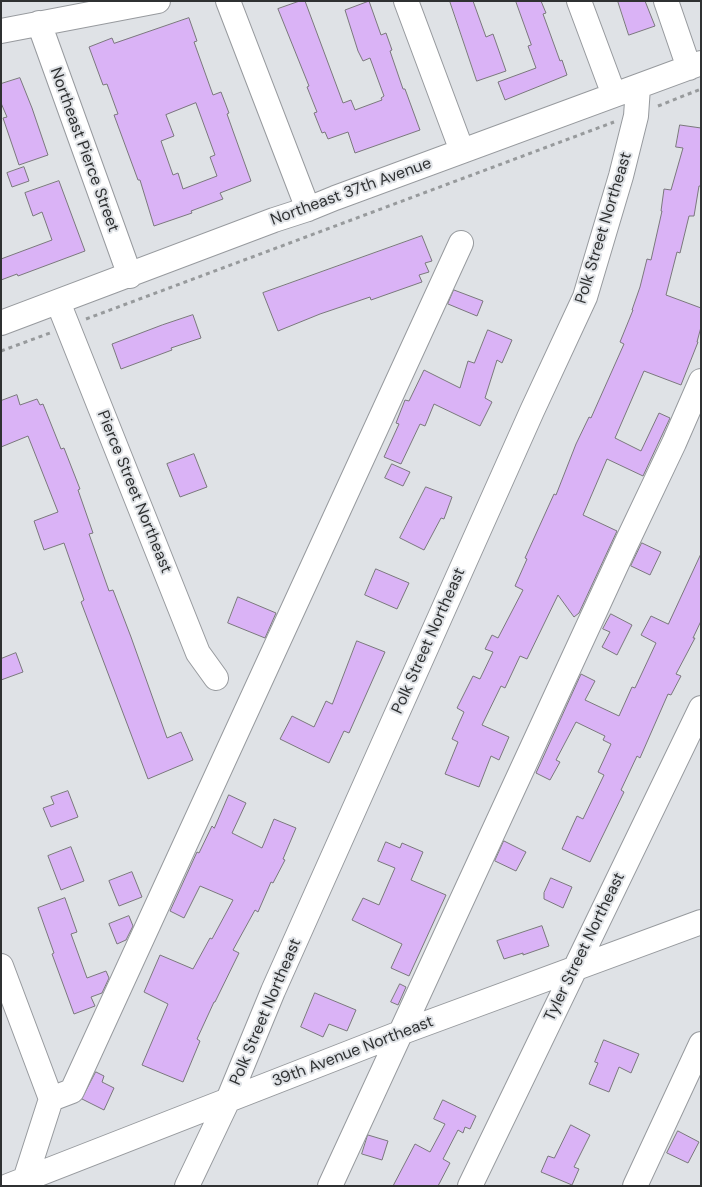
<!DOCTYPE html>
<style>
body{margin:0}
#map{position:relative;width:702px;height:1187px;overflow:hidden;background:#dfe2e6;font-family:"DM Sans",sans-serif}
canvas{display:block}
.frame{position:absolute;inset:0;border:2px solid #2f3132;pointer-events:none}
</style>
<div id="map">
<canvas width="702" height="1187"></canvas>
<div class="frame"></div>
</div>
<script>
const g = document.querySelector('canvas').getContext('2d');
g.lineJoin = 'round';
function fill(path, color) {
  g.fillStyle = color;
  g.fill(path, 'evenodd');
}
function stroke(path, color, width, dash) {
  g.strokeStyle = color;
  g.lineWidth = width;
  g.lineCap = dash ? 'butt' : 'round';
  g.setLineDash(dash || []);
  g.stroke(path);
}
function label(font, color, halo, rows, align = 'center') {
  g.font = font + ' "DM Sans",sans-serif';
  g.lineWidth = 4;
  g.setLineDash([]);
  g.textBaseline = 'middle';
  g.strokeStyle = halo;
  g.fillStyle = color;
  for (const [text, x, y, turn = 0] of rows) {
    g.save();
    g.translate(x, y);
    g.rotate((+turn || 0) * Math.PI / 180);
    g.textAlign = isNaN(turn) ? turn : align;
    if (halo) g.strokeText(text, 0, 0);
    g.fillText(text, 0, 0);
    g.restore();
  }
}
const building = new Path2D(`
 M 300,1 L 305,1 L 343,103 L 351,100 L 355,110 L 382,100 L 381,98 L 384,96 L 370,58 L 363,61 L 358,51 L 345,10 L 369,1 L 381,35 L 386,33 L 392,50 L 390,51 L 403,89 L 405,89 L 420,130 L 355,153 L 348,132 L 328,139 L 325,132 L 322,133 L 314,113 L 317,112 L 307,87 L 309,86 L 278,9 Z
 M 450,1 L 473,1 L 486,37 L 493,34 L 506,71 L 477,81 Z
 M 516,1 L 541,1 L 546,13 L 543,14 L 560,61 L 562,60 L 567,75 L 505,100 L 498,82 L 536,68 L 528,46 L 531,45 Z
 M 618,1 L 645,1 L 655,26 L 629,35 Z
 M 189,18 L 197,41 L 194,42 L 213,95 L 221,92 L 229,113 L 227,114 L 233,131 L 251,181 L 220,193 L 223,199 L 191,211 L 192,213 L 154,226 L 140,180 L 138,180 L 114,115 L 118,114 L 107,84 L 103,85 L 89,47 L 112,38 L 114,43 ZM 196,103 L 215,155 L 210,157 L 217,176 L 183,189 L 178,173 L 173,175 L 161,141 L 174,136 L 166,115 Z
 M 20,78 L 32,108 L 48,155 L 19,165 L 3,118 L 7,117 L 1,103 L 1,84 Z
 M 680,125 L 701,128 L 701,186 L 699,186 L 694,216 L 689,216 L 680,253 L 677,252 L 666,295 L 701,308 L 701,327 L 697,342 L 698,342 L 681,385 L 644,371 L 615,438 L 641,451 L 659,413 L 670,418 L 643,476 L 607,459 L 583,515 L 617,531 L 579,613 L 574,617 L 558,595 L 527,659 L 520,656 L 505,688 L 501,686 L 482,725 L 509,737 L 499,760 L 491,756 L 479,787 L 445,774 L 458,742 L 452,739 L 464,712 L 457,708 L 473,676 L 480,679 L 493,652 L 485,649 L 492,635 L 498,638 L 523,590 L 515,586 L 527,559 L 525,558 L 554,494 L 556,495 L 576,444 L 589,417 L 591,418 L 624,344 L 620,342 L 633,310 L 632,310 L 640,287 L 647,259 L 651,260 L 662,211 L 661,211 L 664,189 L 671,190 L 683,148 L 676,147 Z
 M 24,167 L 29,181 L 12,187 L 7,173 Z
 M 59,181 L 85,251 L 18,276 L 17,274 L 1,280 L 1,259 L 52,240 L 42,212 L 33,216 L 25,193 Z
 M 422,236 L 432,261 L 425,263 L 429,272 L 419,275 L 422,282 L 371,300 L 370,297 L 320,314 L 278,331 L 263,293 Z
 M 454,290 L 483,301 L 477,316 L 448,304 Z
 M 193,315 L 201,338 L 171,348 L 172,350 L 121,369 L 112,344 L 162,325 Z
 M 488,330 L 512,340 L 502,363 L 497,360 L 485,398 L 492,402 L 480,426 L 434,404 L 425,426 L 420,424 L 401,464 L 384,457 L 399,424 L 396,423 L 405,400 L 409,401 L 424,370 L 460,388 L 468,361 L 474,363 Z
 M 17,395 L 20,405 L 37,399 L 40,405 L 43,404 L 61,449 L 64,448 L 80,489 L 78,490 L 93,533 L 89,534 L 109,591 L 113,590 L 131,637 L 167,738 L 181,732 L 193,760 L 148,779 L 81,602 L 84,600 L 64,543 L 44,550 L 34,521 L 58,512 L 28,436 L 1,447 L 1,401 Z
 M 194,454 L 207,487 L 180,497 L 167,464 Z
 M 392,464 L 410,472 L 403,486 L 385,478 Z
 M 426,487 L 452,497 L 444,519 L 441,518 L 424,550 L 400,538 Z
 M 642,543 L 661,552 L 650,575 L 631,566 Z
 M 701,554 L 701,621 L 693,638 L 695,638 L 676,674 L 681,676 L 671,695 L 668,694 L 640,758 L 637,756 L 621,790 L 624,792 L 590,862 L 562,849 L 577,816 L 583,819 L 604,775 L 598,772 L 611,744 L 603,740 L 605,736 L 576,722 L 556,760 L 560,762 L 550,780 L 536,773 L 581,674 L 595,681 L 585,700 L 619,716 L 632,687 L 635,688 L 656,643 L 641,635 L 651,616 L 668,624 Z
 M 376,569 L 409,583 L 397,609 L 365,595 Z
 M 238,597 L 276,613 L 265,638 L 228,623 Z
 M 611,614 L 632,625 L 617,655 L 602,647 L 610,632 L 603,629 Z
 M 357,641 L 385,652 L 349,733 L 344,731 L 329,763 L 280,739 L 292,716 L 314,727 L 326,701 L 332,704 Z
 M 16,653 L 23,672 L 1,680 L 1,659 Z
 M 68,791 L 78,817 L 51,827 L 43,808 L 54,804 L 51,797 Z
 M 229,795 L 246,803 L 232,833 L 262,848 L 274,819 L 296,828 L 283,859 L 285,860 L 273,883 L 271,882 L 258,912 L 255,910 L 233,950 L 239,953 L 215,1002 L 214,1002 L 197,1039 L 200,1041 L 183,1082 L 142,1065 L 168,1004 L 144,992 L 160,955 L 193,969 L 210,938 L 212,939 L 233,900 L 200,886 L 184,918 L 170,911 L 197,852 L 199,853 L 212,826 L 214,828 Z
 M 504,841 L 526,852 L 516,871 L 495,861 Z
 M 386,842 L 400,848 L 402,843 L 423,852 L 411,880 L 446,895 L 409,976 L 391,968 L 402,944 L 352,920 L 363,898 L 379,905 L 395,868 L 378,861 Z
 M 71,847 L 84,881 L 61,890 L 48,856 Z
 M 132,872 L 142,897 L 119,906 L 109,881 Z
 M 551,878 L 572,887 L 563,908 L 544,899 L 544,893 Z
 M 65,898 L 77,932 L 71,934 L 87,978 L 106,971 L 109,978 L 102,993 L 91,997 L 95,1006 L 74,1014 L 52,954 L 54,953 L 38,908 Z
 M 129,916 L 133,926 L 126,940 L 117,944 L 109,924 Z
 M 542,926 L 549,946 L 523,955 L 523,953 L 504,959 L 497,941 Z
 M 400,984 L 406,987 L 398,1005 L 391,1002 Z
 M 315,993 L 356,1010 L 347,1031 L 329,1024 L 323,1037 L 301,1027 Z
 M 604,1040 L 639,1054 L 631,1073 L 619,1067 L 609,1092 L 589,1084 L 598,1063 L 595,1062 Z
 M 96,1072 L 104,1076 L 102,1082 L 114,1088 L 104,1110 L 82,1099 Z
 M 443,1100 L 476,1116 L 470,1129 L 465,1127 L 463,1133 L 458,1130 L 443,1159 L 450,1163 L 438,1186 L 393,1186 L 415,1144 L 430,1152 L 445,1124 L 434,1119 Z
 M 571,1125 L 590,1135 L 574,1167 L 579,1169 L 572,1185 L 541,1172 L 548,1156 L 554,1158 Z
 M 678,1131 L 699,1142 L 688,1163 L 667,1153 Z
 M 368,1135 L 388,1141 L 382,1160 L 362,1154 Z`);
const path = new Path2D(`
 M 658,106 L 701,89
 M 86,319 L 614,122
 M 1,351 L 50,333`);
const minor = new Path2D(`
 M 228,1 L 308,209
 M 406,1 L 462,151
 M 579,1 L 614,95
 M 666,1 L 689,68
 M 39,23 L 130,276
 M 1,31 L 158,1
 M 58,302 L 198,653 L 216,678
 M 1,323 L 274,220 L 308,209 L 335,198 L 701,63
 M 1,966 L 51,1099 L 23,1186
 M 51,1099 L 72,1091 L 461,243
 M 8,1186 L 400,1033 L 701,922
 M 187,1186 L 228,1100 L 273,991 L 532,411 L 585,297 L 621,176 L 636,116 L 638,87
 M 330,1186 L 626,544 L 674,443 L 701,381
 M 470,1186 L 701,708
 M 635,1186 L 701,1044`);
const streetNames = [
 ["Northeast Pierce Street",84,150,70],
 ["Northeast 37th Avenue",351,192,-20],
 ["Polk Street Northeast",604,228,-73],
 ["Pierce Street Northeast",134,492,68],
 ["Polk Street Northeast",429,641,-66],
 ["Tyler Street Northeast",585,947,-64],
 ["Polk Street Northeast",266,1012,-67],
 ["39th Avenue Northeast",353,1052,-21]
];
fill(building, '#dab3f6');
stroke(building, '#7a787c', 1);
stroke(minor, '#979a9e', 26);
stroke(path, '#979a9c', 3, [4, 4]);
stroke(minor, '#fff', 24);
label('16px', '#2f3132', '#dfe2e6', streetNames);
</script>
